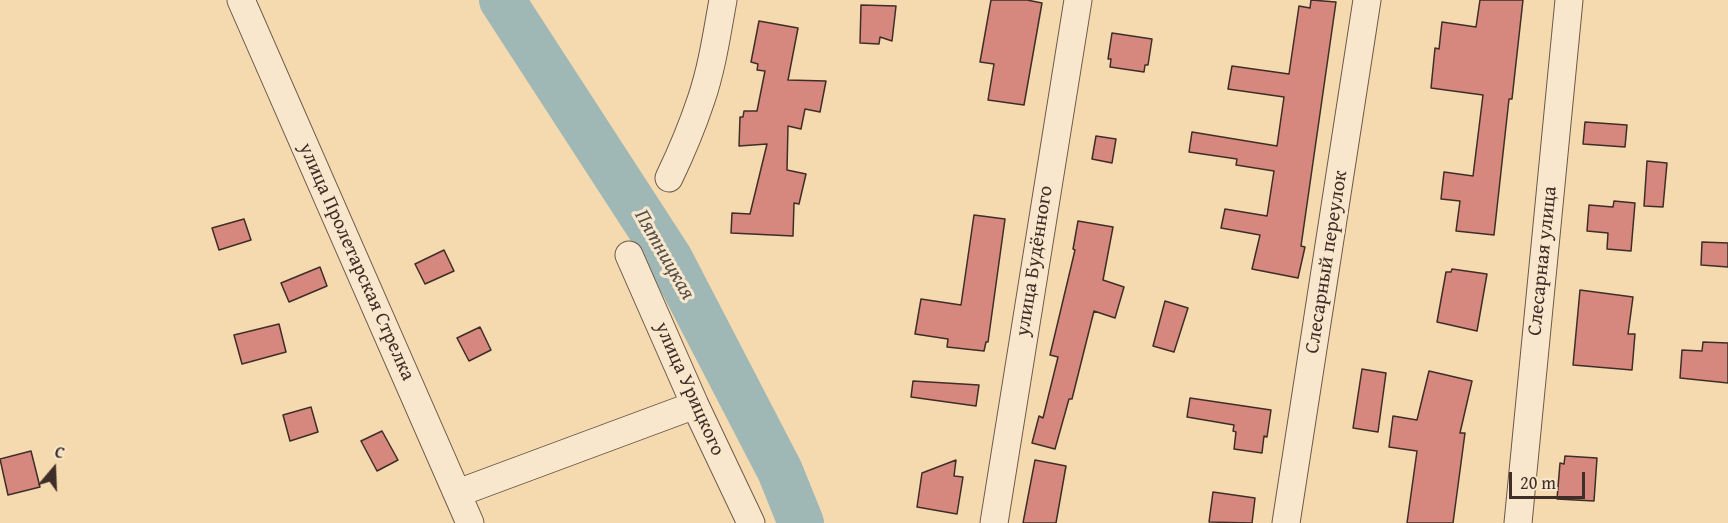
<!DOCTYPE html>
<meta charset="utf-8">
<style>
body{margin:0}
#map{position:relative;width:1728px;height:523px;overflow:hidden;background:#f5dab0;font-family:"Gentium Book Plus",serif}
canvas{display:block}
.north{position:absolute;left:24px;top:439px;width:60px;height:60px;-webkit-text-stroke:4px #f8e7cc;paint-order:stroke;rotate:19deg;font-size:16px;font-weight:700;line-height:24px;text-align:center;color:#3e2e27}
.north::after{content:'';display:block;margin:auto;width:21px;height:27px;background:#3e2e27;clip-path:polygon(50% 0,100% 100%,50% 72%,0 100%)}
.scale{position:absolute;left:1509px;top:472px;width:76px;height:27px;box-sizing:border-box;border:3px solid #3e2e27;border-top:0;padding-left:8px;font-size:18px;line-height:21px;white-space:nowrap;color:#3e2e27;-webkit-text-stroke:4px #f8e7cc;paint-order:stroke}
</style>
<div id="map">
<canvas width="1728" height="523"></canvas>
<div class="north">С</div>
<div class="scale">20 m</div>
</div>
<script>
const g = document.querySelector('canvas').getContext('2d');
g.lineJoin = 'round';
function stroke(path, color, width, dash) {
  g.strokeStyle = color;
  g.lineWidth = width;
  g.lineCap = dash ? 'butt' : 'round';
  g.setLineDash(dash || []);
  g.stroke(path);
}
function fill(path, color) {
  g.fillStyle = color;
  g.fill(path, 'evenodd');
}
function label(font, color, halo, rows, align = 'center') {
  g.font = font + ' "Gentium Book Plus",serif';
  g.lineWidth = 6;
  g.setLineDash([]);
  g.textBaseline = 'middle';
  g.strokeStyle = halo;
  g.fillStyle = color;
  for (const [text, x, y, turn = 0] of rows) {
    g.save();
    g.translate(x, y);
    g.rotate((+turn || 0) * Math.PI / 180);
    g.textAlign = isNaN(turn) ? turn : align;
    if (halo) g.strokeText(text, 0, 0);
    g.fillText(text, 0, 0);
    g.restore();
  }
}
const river = new Path2D(`
 M 502,0 L 670,259 L 780,471 L 801,523`);
const building = new Path2D(`
 M 991,0 L 1027,0 L 1042,3 L 1024,105 L 988,100 L 994,64 L 980,62 Z
 M 1311,0 L 1336,2 L 1301,246 L 1305,247 L 1298,278 L 1252,269 L 1260,235 L 1221,228 L 1225,209 L 1267,216 L 1274,171 L 1236,165 L 1237,159 L 1189,152 L 1192,132 L 1277,146 L 1284,97 L 1228,89 L 1232,66 L 1289,74 L 1299,6 L 1310,8 Z
 M 1480,0 L 1523,0 L 1512,99 L 1509,99 L 1494,235 L 1456,231 L 1460,201 L 1441,199 L 1444,172 L 1473,176 L 1483,95 L 1431,88 L 1435,48 L 1439,49 L 1442,22 L 1476,27 Z
 M 861,5 L 896,6 L 892,41 L 880,37 L 879,44 L 860,43 Z
 M 759,21 L 798,28 L 788,80 L 826,81 L 820,112 L 805,109 L 801,129 L 788,126 L 787,170 L 806,174 L 799,204 L 794,203 L 793,236 L 731,233 L 732,213 L 750,214 L 767,144 L 739,146 L 740,117 L 743,117 L 744,111 L 757,111 L 765,71 L 757,70 L 758,64 L 751,62 Z
 M 1112,33 L 1152,39 L 1148,65 L 1145,65 L 1144,72 L 1110,67 L 1111,59 L 1108,59 Z
 M 1585,122 L 1627,125 L 1625,147 L 1583,144 Z
 M 1096,136 L 1116,139 L 1112,163 L 1092,159 Z
 M 1647,161 L 1667,163 L 1663,207 L 1644,206 Z
 M 1614,201 L 1635,203 L 1631,251 L 1607,249 L 1608,233 L 1587,231 L 1589,205 L 1613,207 Z
 M 974,215 L 1005,219 L 988,342 L 986,342 L 984,351 L 947,347 L 948,339 L 915,334 L 921,299 L 961,305 Z
 M 244,219 L 251,240 L 219,250 L 212,228 Z
 M 1078,221 L 1113,227 L 1103,280 L 1124,287 L 1115,318 L 1094,311 L 1072,399 L 1069,399 L 1055,449 L 1032,443 L 1039,416 L 1043,418 L 1058,357 L 1050,355 L 1075,250 L 1073,249 Z
 M 1702,242 L 1728,243 L 1728,267 L 1701,265 Z
 M 444,250 L 454,271 L 425,284 L 415,264 Z
 M 320,267 L 327,286 L 289,302 L 281,283 Z
 M 1452,269 L 1487,274 L 1477,331 L 1437,322 L 1446,272 L 1451,272 Z
 M 1580,290 L 1633,297 L 1628,334 L 1635,334 L 1632,370 L 1573,365 Z
 M 1165,301 L 1188,308 L 1174,352 L 1153,346 Z
 M 279,324 L 286,352 L 242,364 L 234,335 Z
 M 480,327 L 491,350 L 469,361 L 457,338 Z
 M 1703,342 L 1728,343 L 1728,383 L 1680,378 L 1682,350 L 1702,351 Z
 M 1362,369 L 1386,373 L 1378,432 L 1353,428 Z
 M 1429,371 L 1472,381 L 1460,433 L 1465,433 L 1453,523 L 1407,523 L 1417,451 L 1389,447 L 1393,416 L 1417,420 Z
 M 913,381 L 979,385 L 976,406 L 911,397 Z
 M 1190,398 L 1271,410 L 1267,437 L 1264,436 L 1262,453 L 1234,449 L 1236,432 L 1233,431 L 1234,425 L 1187,417 Z
 M 311,407 L 318,432 L 290,441 L 283,415 Z
 M 382,431 L 398,460 L 377,471 L 361,441 Z
 M 31,451 L 40,487 L 8,495 L 0,459 Z
 M 1565,456 L 1597,458 L 1594,501 L 1557,499 L 1560,463 L 1564,464 Z
 M 956,460 L 954,476 L 963,477 L 957,514 L 917,507 L 922,473 Z
 M 1035,460 L 1066,466 L 1056,523 L 1023,523 Z
 M 1213,492 L 1255,498 L 1252,523 L 1209,522 Z`);
const minor = new Path2D(`
 M 241,0 L 470,523
 M 669,178 C 681,153 692,127 701,100 C 712,68 717,33 723,0
 M 629,255 L 695,405 L 751,523
 M 458,493 L 695,405
 M 994,523 L 1078,0
 M 1286,523 L 1367,0
 M 1518,523 L 1569,0`);
const streetNames = [
 ["улица Будённого",1035,261,-81],
 ["Слесарная улица",1543,261,-84],
 ["улица Пролетарская Стрелка",356,262,66],
 ["Слесарный переулок",1327,262,-81],
 ["улица Урицкого",689,389,66]
];
const waterNames = [
 ["Пятницкая",664,255,60]
];
stroke(river, '#a0b8b5', 46);
fill(building, '#d6887e');
stroke(building, '#3e2e27', 1.5);
stroke(minor, '#6c5949', 29);
stroke(minor, '#f8e7cc', 27);
label('20px', '#3e2e27', '#f8e7cc', streetNames);
label('italic 21px', '#56504a', '#f8e7cc', waterNames);
</script>
